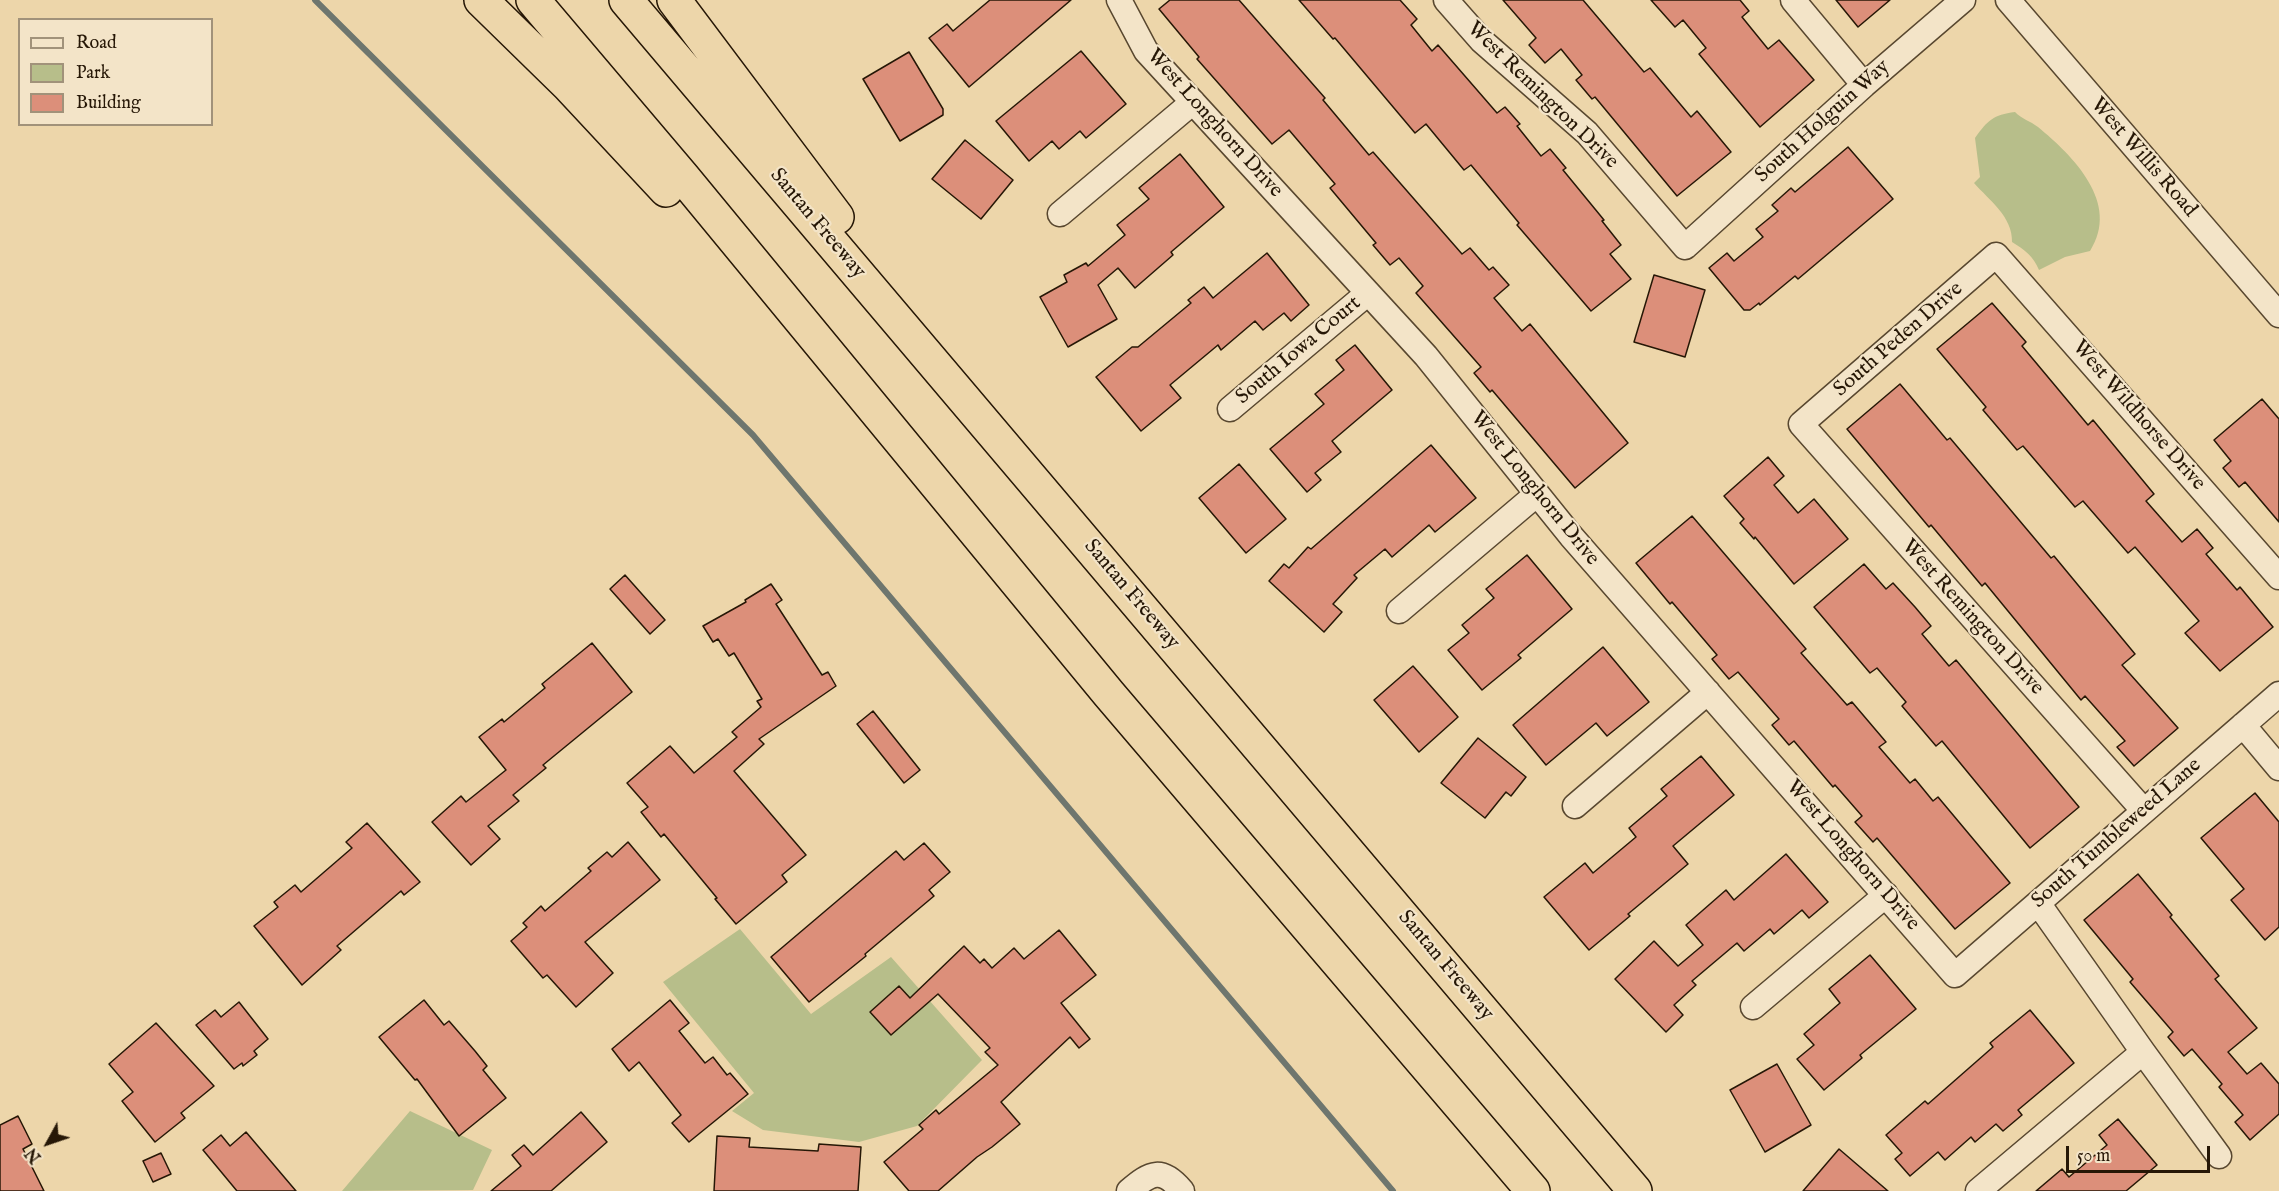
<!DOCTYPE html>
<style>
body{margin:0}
#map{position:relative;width:2279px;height:1191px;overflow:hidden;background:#edd6aa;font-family:"IM FELL English",serif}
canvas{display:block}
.legend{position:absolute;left:18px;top:18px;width:195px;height:108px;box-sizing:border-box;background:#f3e4c8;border:2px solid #a1927a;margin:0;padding:8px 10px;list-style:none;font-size:18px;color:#261706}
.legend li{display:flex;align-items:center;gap:12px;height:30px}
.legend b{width:30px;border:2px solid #a1927a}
.north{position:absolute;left:18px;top:1113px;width:60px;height:60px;-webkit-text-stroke:4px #f3e4c8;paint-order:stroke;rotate:230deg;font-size:16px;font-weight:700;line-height:24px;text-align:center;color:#261706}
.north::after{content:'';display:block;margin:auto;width:21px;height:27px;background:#261706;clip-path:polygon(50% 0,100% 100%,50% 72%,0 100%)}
.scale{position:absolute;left:2066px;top:1146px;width:144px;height:27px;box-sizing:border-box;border:3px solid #261706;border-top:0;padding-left:8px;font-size:18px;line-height:21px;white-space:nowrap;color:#261706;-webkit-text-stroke:4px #f3e4c8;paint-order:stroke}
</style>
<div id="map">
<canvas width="2279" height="1191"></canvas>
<ul class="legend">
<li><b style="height:8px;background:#f3e4c8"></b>Road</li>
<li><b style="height:16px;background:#b7be8a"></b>Park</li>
<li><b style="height:16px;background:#dc8f7a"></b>Building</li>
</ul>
<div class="north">N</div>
<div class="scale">50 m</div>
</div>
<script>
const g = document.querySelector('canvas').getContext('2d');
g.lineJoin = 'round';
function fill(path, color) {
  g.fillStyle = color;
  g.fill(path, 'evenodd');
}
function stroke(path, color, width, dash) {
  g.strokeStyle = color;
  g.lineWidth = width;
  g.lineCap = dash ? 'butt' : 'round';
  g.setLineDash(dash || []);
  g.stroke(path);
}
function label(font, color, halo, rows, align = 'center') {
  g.font = font + ' "IM FELL English",serif';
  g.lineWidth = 4.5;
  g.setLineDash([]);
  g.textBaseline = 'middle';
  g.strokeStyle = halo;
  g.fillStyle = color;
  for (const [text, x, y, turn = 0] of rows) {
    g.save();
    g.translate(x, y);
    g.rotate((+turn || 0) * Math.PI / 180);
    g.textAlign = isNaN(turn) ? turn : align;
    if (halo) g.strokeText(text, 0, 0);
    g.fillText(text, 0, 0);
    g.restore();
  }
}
const green = new Path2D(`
 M 2015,112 C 2022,119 2030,121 2038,127 C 2073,156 2121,203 2090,251 L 2065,257 L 2039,270 C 2033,256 2025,250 2012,242 C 2013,217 1989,200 1974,183 L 1980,177 L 1975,138 C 1988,120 1993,115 2015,112 Z
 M 740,929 L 811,1014 L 891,957 L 982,1060 L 917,1126 L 859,1142 L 763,1130 L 732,1111 L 754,1093 L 663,982 Z
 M 410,1111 L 492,1150 L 473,1190 L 342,1191 Z`);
const stream = new Path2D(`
 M 315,0 L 753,435 L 1393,1191`);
const building = new Path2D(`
 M 990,0 L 1071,0 L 969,87 L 929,38 L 947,24 L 953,31 Z
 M 1170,0 L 1239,0 L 1325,98 L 1323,100 L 1369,155 L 1373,152 L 1462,254 L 1470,248 L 1489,270 L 1493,267 L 1509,285 L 1494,298 L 1522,331 L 1530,324 L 1628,443 L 1575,488 L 1492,390 L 1490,392 L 1474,373 L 1481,367 L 1416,293 L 1423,286 L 1399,258 L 1390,265 L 1373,245 L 1376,243 L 1330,188 L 1335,184 L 1289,130 L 1272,144 L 1197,59 L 1199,57 L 1159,9 Z
 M 1299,0 L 1400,0 L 1417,19 L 1411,25 L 1432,51 L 1438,45 L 1497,113 L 1505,107 L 1520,124 L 1517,126 L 1541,156 L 1550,149 L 1566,168 L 1563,170 L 1604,220 L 1602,221 L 1621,245 L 1610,254 L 1631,279 L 1591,311 L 1517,225 L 1519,223 L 1471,165 L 1464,170 L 1426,124 L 1415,133 L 1335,38 L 1333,39 Z
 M 1503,0 L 1583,0 L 1644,72 L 1650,68 L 1691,117 L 1697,111 L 1731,152 L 1677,196 L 1595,97 L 1592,99 L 1576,80 L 1582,75 L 1561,49 L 1545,63 L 1529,45 L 1536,38 Z
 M 1651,0 L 1740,0 L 1749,11 L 1742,17 L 1768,49 L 1779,40 L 1814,80 L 1760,127 L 1699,54 L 1706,48 L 1683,20 L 1675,27 Z
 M 1836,0 L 1890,0 L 1858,27 Z
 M 1081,51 L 1126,104 L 1086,138 L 1080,131 L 1059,149 L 1052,141 L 1029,161 L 996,121 Z
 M 909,52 L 943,109 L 943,115 L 900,141 L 863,79 Z
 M 965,140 L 1013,180 L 981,219 L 932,179 Z
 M 1848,147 L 1893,199 L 1798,279 L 1795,276 L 1760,305 L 1759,303 L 1750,310 L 1744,310 L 1709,268 L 1727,253 L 1734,261 L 1763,237 L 1756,229 L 1778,211 L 1772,205 L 1791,188 L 1795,192 Z
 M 1180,154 L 1224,207 L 1171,252 L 1173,255 L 1135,288 L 1118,268 L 1098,285 L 1117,319 L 1068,347 L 1040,297 L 1067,282 L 1064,275 L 1086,263 L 1088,266 L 1125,235 L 1117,225 L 1149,199 L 1139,188 Z
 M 1267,253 L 1309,305 L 1291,321 L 1284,313 L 1263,330 L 1255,321 L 1221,350 L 1218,345 L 1170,385 L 1181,398 L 1141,431 L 1096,377 L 1132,347 L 1138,347 L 1191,303 L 1188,300 L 1204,287 L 1213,298 Z
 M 1654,275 L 1705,290 L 1685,357 L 1634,342 Z
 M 1992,303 L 2026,342 L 2022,346 L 2088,425 L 2093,420 L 2154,494 L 2146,501 L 2182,542 L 2197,529 L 2213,548 L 2206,554 L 2237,590 L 2240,587 L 2273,627 L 2220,671 L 2185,633 L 2199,621 L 2135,547 L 2128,553 L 2083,501 L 2075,507 L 2023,446 L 2017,450 L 1983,410 L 1986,407 L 1937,349 Z
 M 1355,345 L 1392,390 L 1332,441 L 1341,452 L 1315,473 L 1321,480 L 1307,492 L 1270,449 L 1324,404 L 1315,394 L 1344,370 L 1336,360 Z
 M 1900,384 L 1947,440 L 1950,438 L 2051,558 L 2054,556 L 2135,654 L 2122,665 L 2178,728 L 2134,766 L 2117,747 L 2125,741 L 2085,696 L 2081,700 L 1985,583 L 1982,586 L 1931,525 L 1929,527 L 1847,429 Z
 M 2262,399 L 2279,419 L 2279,522 L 2245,482 L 2239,487 L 2223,468 L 2231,461 L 2214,440 Z
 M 1431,445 L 1476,498 L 1435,532 L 1429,525 L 1392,557 L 1385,549 L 1354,575 L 1357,578 L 1333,604 L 1342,612 L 1324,632 L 1269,581 L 1284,564 L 1289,568 L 1308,547 L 1311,549 Z
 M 1768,457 L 1784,476 L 1774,485 L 1798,513 L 1814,499 L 1848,539 L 1794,584 L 1755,537 L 1754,539 L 1740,523 L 1744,519 L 1724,496 Z
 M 1239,464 L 1286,519 L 1246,553 L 1199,498 Z
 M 1692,516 L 1806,649 L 1801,653 L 1847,705 L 1852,702 L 1886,742 L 1879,747 L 1910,783 L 1915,779 L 1933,801 L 1938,797 L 2010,883 L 1955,929 L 1877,838 L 1873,842 L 1855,822 L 1862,816 L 1835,785 L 1833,787 L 1794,741 L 1789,745 L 1772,725 L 1779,719 L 1738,672 L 1729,679 L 1712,659 L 1717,655 L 1672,602 L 1670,604 L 1636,563 Z
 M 1527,555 L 1572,609 L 1518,655 L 1521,658 L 1482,690 L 1448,650 L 1469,633 L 1462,625 L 1494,598 L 1486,589 Z
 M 1864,564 L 1886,589 L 1893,583 L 1915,607 L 1931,626 L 1922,634 L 1949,666 L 1956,660 L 2079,807 L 2030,848 L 1942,741 L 1936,746 L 1902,706 L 1906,702 L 1877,668 L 1870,673 L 1814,607 Z
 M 625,575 L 665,620 L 650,634 L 610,589 Z
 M 771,584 L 782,600 L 776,604 L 822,675 L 828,672 L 836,686 L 759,739 L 764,744 L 734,771 L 806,855 L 782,875 L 787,882 L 736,924 L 715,899 L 717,898 L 664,834 L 661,837 L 641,812 L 648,807 L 627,783 L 670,746 L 694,773 L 737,737 L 732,732 L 761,707 L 757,701 L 762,699 L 734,653 L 729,656 L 718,639 L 713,642 L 703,626 L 746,602 L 745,600 Z
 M 592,643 L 632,692 L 543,765 L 546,768 L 513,795 L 519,801 L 488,826 L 500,839 L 471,865 L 432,822 L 461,796 L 466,802 L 506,770 L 479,737 L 502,719 L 504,722 L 545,688 L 542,684 Z
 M 1603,647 L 1649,702 L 1607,736 L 1596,723 L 1546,765 L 1513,725 Z
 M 1413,666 L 1458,717 L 1419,752 L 1374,700 Z
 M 873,711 L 920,770 L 904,783 L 857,724 Z
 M 1478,738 L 1526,777 L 1511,796 L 1506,792 L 1485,818 L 1441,783 Z
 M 1701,756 L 1734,795 L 1673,846 L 1688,864 L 1628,914 L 1630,916 L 1589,950 L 1544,897 L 1585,863 L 1593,873 L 1636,837 L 1629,828 L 1667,796 L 1661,789 Z
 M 2255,793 L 2279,822 L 2279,927 L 2265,940 L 2231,900 L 2244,889 L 2201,838 Z
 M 367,823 L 420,882 L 404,895 L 401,891 L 337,946 L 341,950 L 302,985 L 254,926 L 278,907 L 274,902 L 295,885 L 301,892 L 352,848 L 346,842 Z
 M 628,842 L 660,880 L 585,942 L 613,973 L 576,1007 L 547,975 L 543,978 L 511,941 L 527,927 L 523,923 L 541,906 L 545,911 L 591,871 L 588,868 L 607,852 L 612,857 Z
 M 924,843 L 950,872 L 929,890 L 934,896 L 865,954 L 866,956 L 809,1002 L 771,957 L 896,851 L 904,860 Z
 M 1786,854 L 1828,902 L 1809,918 L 1802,910 L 1774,934 L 1770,929 L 1744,951 L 1737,943 L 1692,981 L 1696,985 L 1674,1005 L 1683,1015 L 1666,1032 L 1615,979 L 1654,941 L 1678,966 L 1703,945 L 1686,925 L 1726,890 L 1734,900 Z
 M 2138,874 L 2172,915 L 2170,917 L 2219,976 L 2215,979 L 2257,1028 L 2228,1052 L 2247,1074 L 2261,1063 L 2279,1084 L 2279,1114 L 2250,1140 L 2235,1122 L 2243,1115 L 2219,1087 L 2222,1084 L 2192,1049 L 2184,1056 L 2168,1037 L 2173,1032 L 2130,982 L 2133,979 L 2084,920 Z
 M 1059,930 L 1096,975 L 1061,1003 L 1090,1039 L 1079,1048 L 1070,1037 L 1001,1102 L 1020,1124 L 992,1147 L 977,1157 L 938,1191 L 909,1191 L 884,1162 L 923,1129 L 919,1125 L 936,1110 L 939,1114 L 998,1065 L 985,1052 L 990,1048 L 938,994 L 891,1035 L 870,1012 L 899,986 L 910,998 L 964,946 L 980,963 L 984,959 L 992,968 L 1014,948 L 1024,959 Z
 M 1870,955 L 1916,1009 L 1860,1055 L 1862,1058 L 1824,1090 L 1797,1059 L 1814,1045 L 1804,1034 L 1840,1003 L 1829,989 Z
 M 424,1000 L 444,1025 L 449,1021 L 475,1051 L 487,1066 L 483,1070 L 506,1098 L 459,1136 L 417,1079 L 415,1080 L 379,1037 Z
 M 670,1000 L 689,1023 L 679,1031 L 705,1063 L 713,1057 L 727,1075 L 730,1073 L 748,1094 L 689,1142 L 672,1123 L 681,1115 L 639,1062 L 629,1071 L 612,1049 Z
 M 239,1002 L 268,1039 L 254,1051 L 257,1055 L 243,1066 L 242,1063 L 234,1069 L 196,1025 L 215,1010 L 221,1017 Z
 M 2030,1010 L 2074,1063 L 2018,1110 L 2022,1115 L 2003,1131 L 1996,1124 L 1975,1142 L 1971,1137 L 1945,1160 L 1938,1152 L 1910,1176 L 1895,1159 L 1902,1153 L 1886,1135 L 1925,1101 L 1928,1104 L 1993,1047 L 1990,1043 Z
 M 156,1023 L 214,1086 L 181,1113 L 185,1118 L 155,1142 L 122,1101 L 133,1092 L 109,1064 Z
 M 1777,1064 L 1811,1125 L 1765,1152 L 1730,1090 Z
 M 581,1112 L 607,1142 L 551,1191 L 491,1191 L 521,1166 L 512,1155 L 524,1145 L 533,1155 Z
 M 18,1116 L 32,1144 L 23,1149 L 44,1191 L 0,1191 L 0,1125 Z
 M 2118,1119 L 2157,1165 L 2126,1191 L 2036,1191 L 2062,1169 L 2069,1177 L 2107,1145 L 2099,1135 Z
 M 246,1132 L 296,1191 L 237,1191 L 203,1150 L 221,1135 L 230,1146 Z
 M 717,1136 L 750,1138 L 749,1147 L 818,1151 L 819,1144 L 861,1147 L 858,1191 L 714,1191 Z
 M 1839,1149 L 1888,1191 L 1803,1191 Z
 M 161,1153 L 171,1174 L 153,1182 L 143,1161 Z`);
const minor = new Path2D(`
 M 1119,0 L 1146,51 L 1426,356 L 1571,536 L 1955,975 L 2279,694
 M 1446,0 L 1482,41 L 1587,133 L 1685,247 L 1864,85 L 1963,0
 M 1793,0 L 1864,85
 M 2008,0 L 2279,315
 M 1060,214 L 1193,102
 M 1230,409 L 1368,293
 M 1399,611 L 1537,494
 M 2243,725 L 2279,768
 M 1575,806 L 1708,692
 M 2144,811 L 1801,424 L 1996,255 L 2279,577
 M 2038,903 L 2143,1052 L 2219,1156
 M 1753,1007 L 1886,895
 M 1129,1191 C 1151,1172 1162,1167 1182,1191
 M 1978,1191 L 2143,1052`);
const highway = new Path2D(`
 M 481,0 L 569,86 L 666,190
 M 533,0 L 683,177 L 1109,694 L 1533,1191
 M 626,0 L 1635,1191
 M 674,0 L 837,217`);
const streetNames = [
 ["West Remington Drive",1542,96,44],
 ["South Holguin Way",1823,122,-42],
 ["West Longhorn Drive",1214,124,48],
 ["West Willis Road",2143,158,49],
 ["Santan Freeway",817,224,50],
 ["South Peden Drive",1899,340,-41],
 ["South Iowa Court",1299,351,-40],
 ["West Wildhorse Drive",2138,416,49],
 ["West Longhorn Drive",1534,489,51],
 ["Santan Freeway",1131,595,50],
 ["West Remington Drive",1972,618,48],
 ["South Tumbleweed Lane",2117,834,-41],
 ["West Longhorn Drive",1852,856,49],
 ["Santan Freeway",1445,966,50]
];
fill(green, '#b7be8a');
stroke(stream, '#6e766e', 6);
fill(building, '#dc8f7a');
stroke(building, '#261706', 1.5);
stroke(minor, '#58472f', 27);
stroke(highway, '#261706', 36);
stroke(minor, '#f3e4c8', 24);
stroke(highway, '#edd6aa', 33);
label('21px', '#261706', '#f3e4c8', streetNames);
</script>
